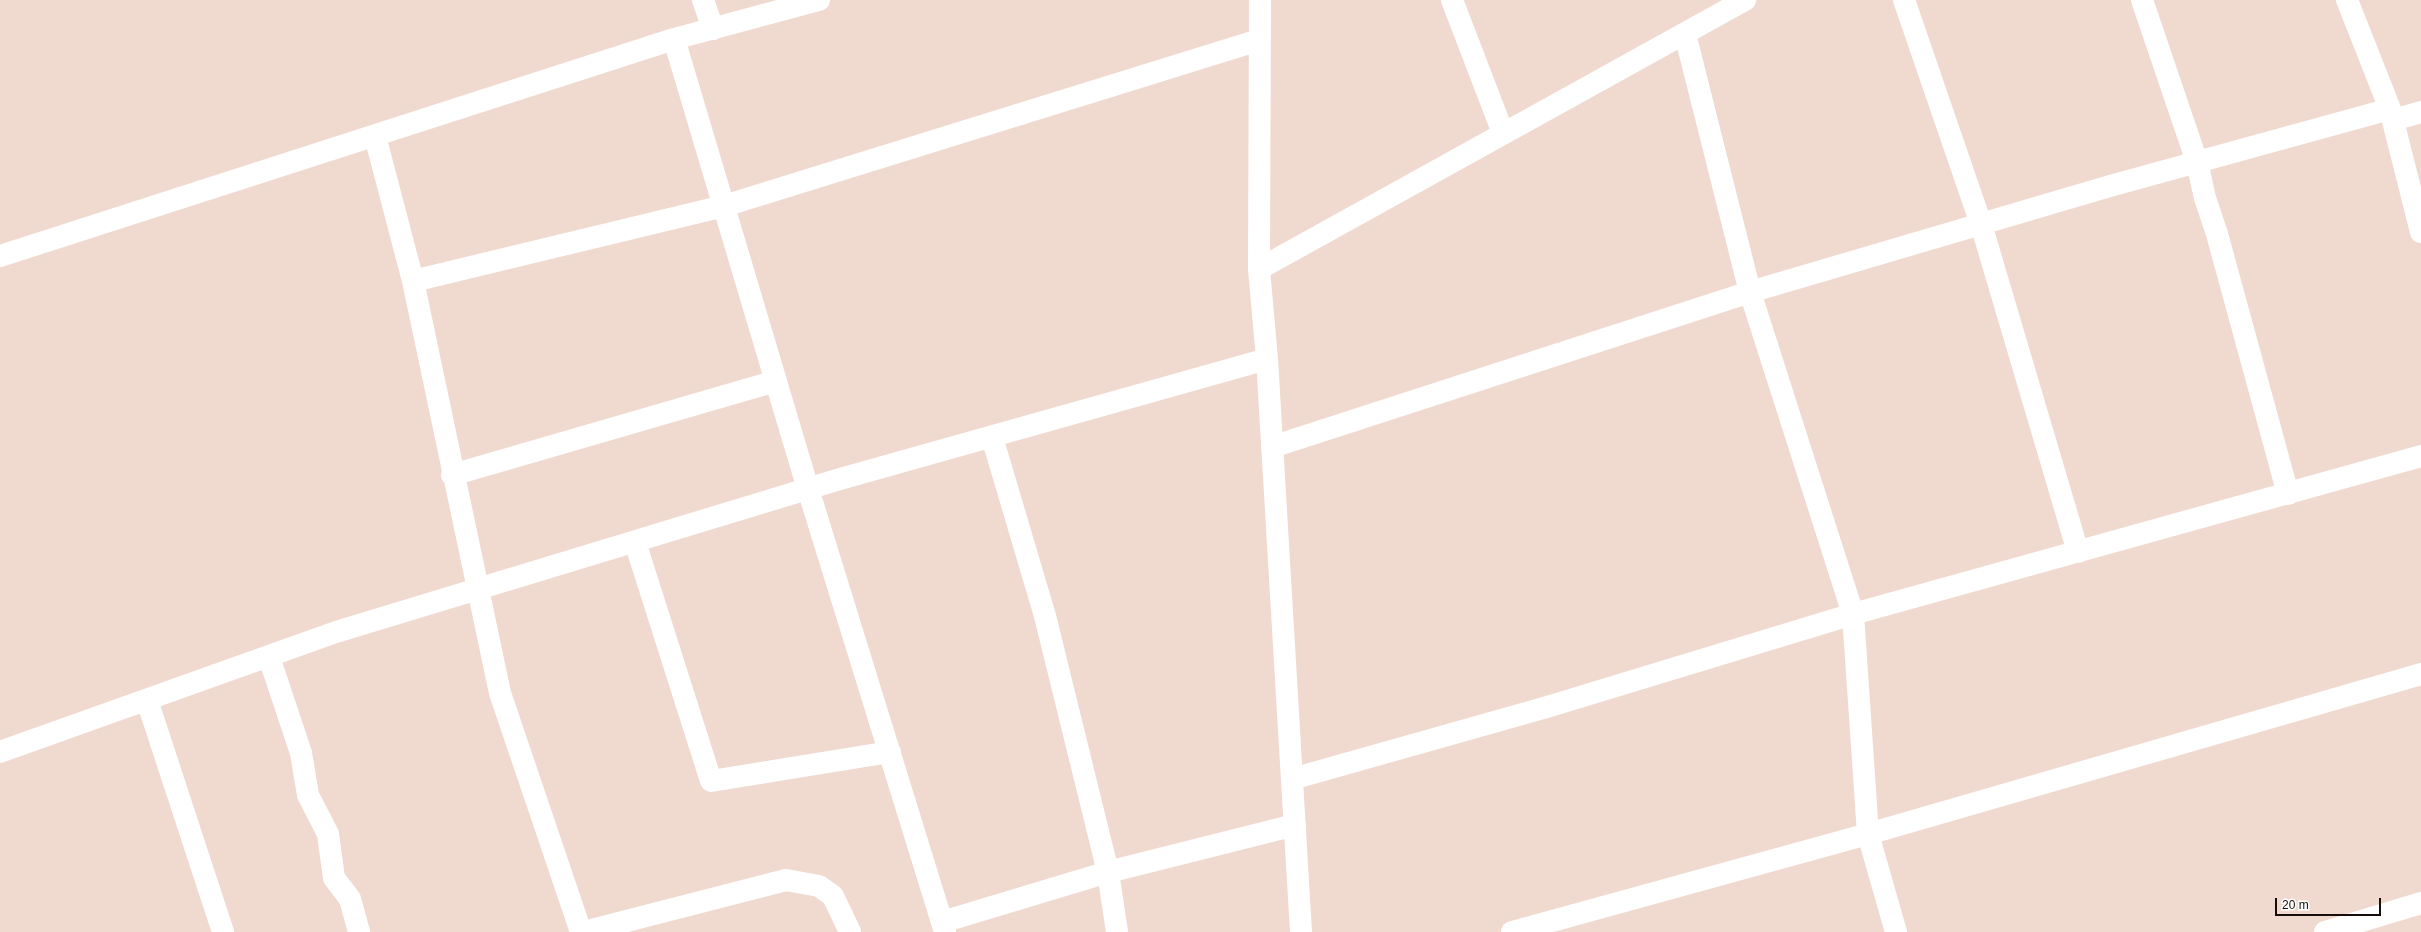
<!DOCTYPE html>
<style>
body{margin:0}
#map{position:relative;width:2421px;height:932px;overflow:hidden;background:#f0d9cf;font-family:Helvetica,sans-serif}
canvas{display:block}
.scale{position:absolute;left:2275px;top:898px;width:106px;height:18px;box-sizing:border-box;border:2px solid #150e0b;border-top:0;padding-left:5px;font-size:12px;line-height:14px;white-space:nowrap;color:#150e0b;-webkit-text-stroke:3px #fff;paint-order:stroke}
</style>
<div id="map">
<canvas width="2421" height="932"></canvas>
<div class="scale">20 m</div>
</div>
<script>
const g = document.querySelector('canvas').getContext('2d');
g.lineJoin = 'round';
function stroke(path, color, width, dash) {
  g.strokeStyle = color;
  g.lineWidth = width;
  g.lineCap = dash ? 'butt' : 'round';
  g.setLineDash(dash || []);
  g.stroke(path);
}
const minor = new Path2D(`
 M 703,0 L 713,29
 M 819,0 L 674,39 L 808,489 L 945,932
 M 1260,0 L 1259,269 L 1267,359 L 1301,932
 M 1452,0 L 1503,133
 M 1904,0 L 1981,224 L 2078,552
 M 2142,0 L 2197,162 L 2205,198 L 2217,234 L 2288,494
 M 2347,0 L 2390,109 L 2421,232
 M 2393,120 L 2421,112
 M 375,136 L 413,281 L 500,693 L 581,932
 M 0,256 L 674,39
 M 1259,269 L 1745,0
 M 413,281 L 724,206 L 1259,40
 M 992,437 L 1045,616 L 1108,872 L 1117,932
 M 1272,447 L 1750,292 L 2110,186 L 2390,109
 M 452,475 L 776,381
 M 635,542 L 711,781 L 890,752
 M 269,657 L 301,753 L 308,795 L 328,834 L 334,878 L 350,899 L 359,932
 M 147,700 L 223,932
 M 0,752 L 336,632 L 840,479 L 1267,359
 M 1292,779 L 1547,707 L 1853,614 L 1750,292 L 1685,34
 M 942,922 L 1108,872 L 1295,825
 M 584,932 L 786,880 L 819,886 L 833,896 L 850,932
 M 1512,932 L 1868,834 L 2421,674
 M 1896,932 L 1868,834 L 1853,614 L 2421,456
 M 2325,932 L 2421,903`);
stroke(minor, '#fff', 22);
</script>
